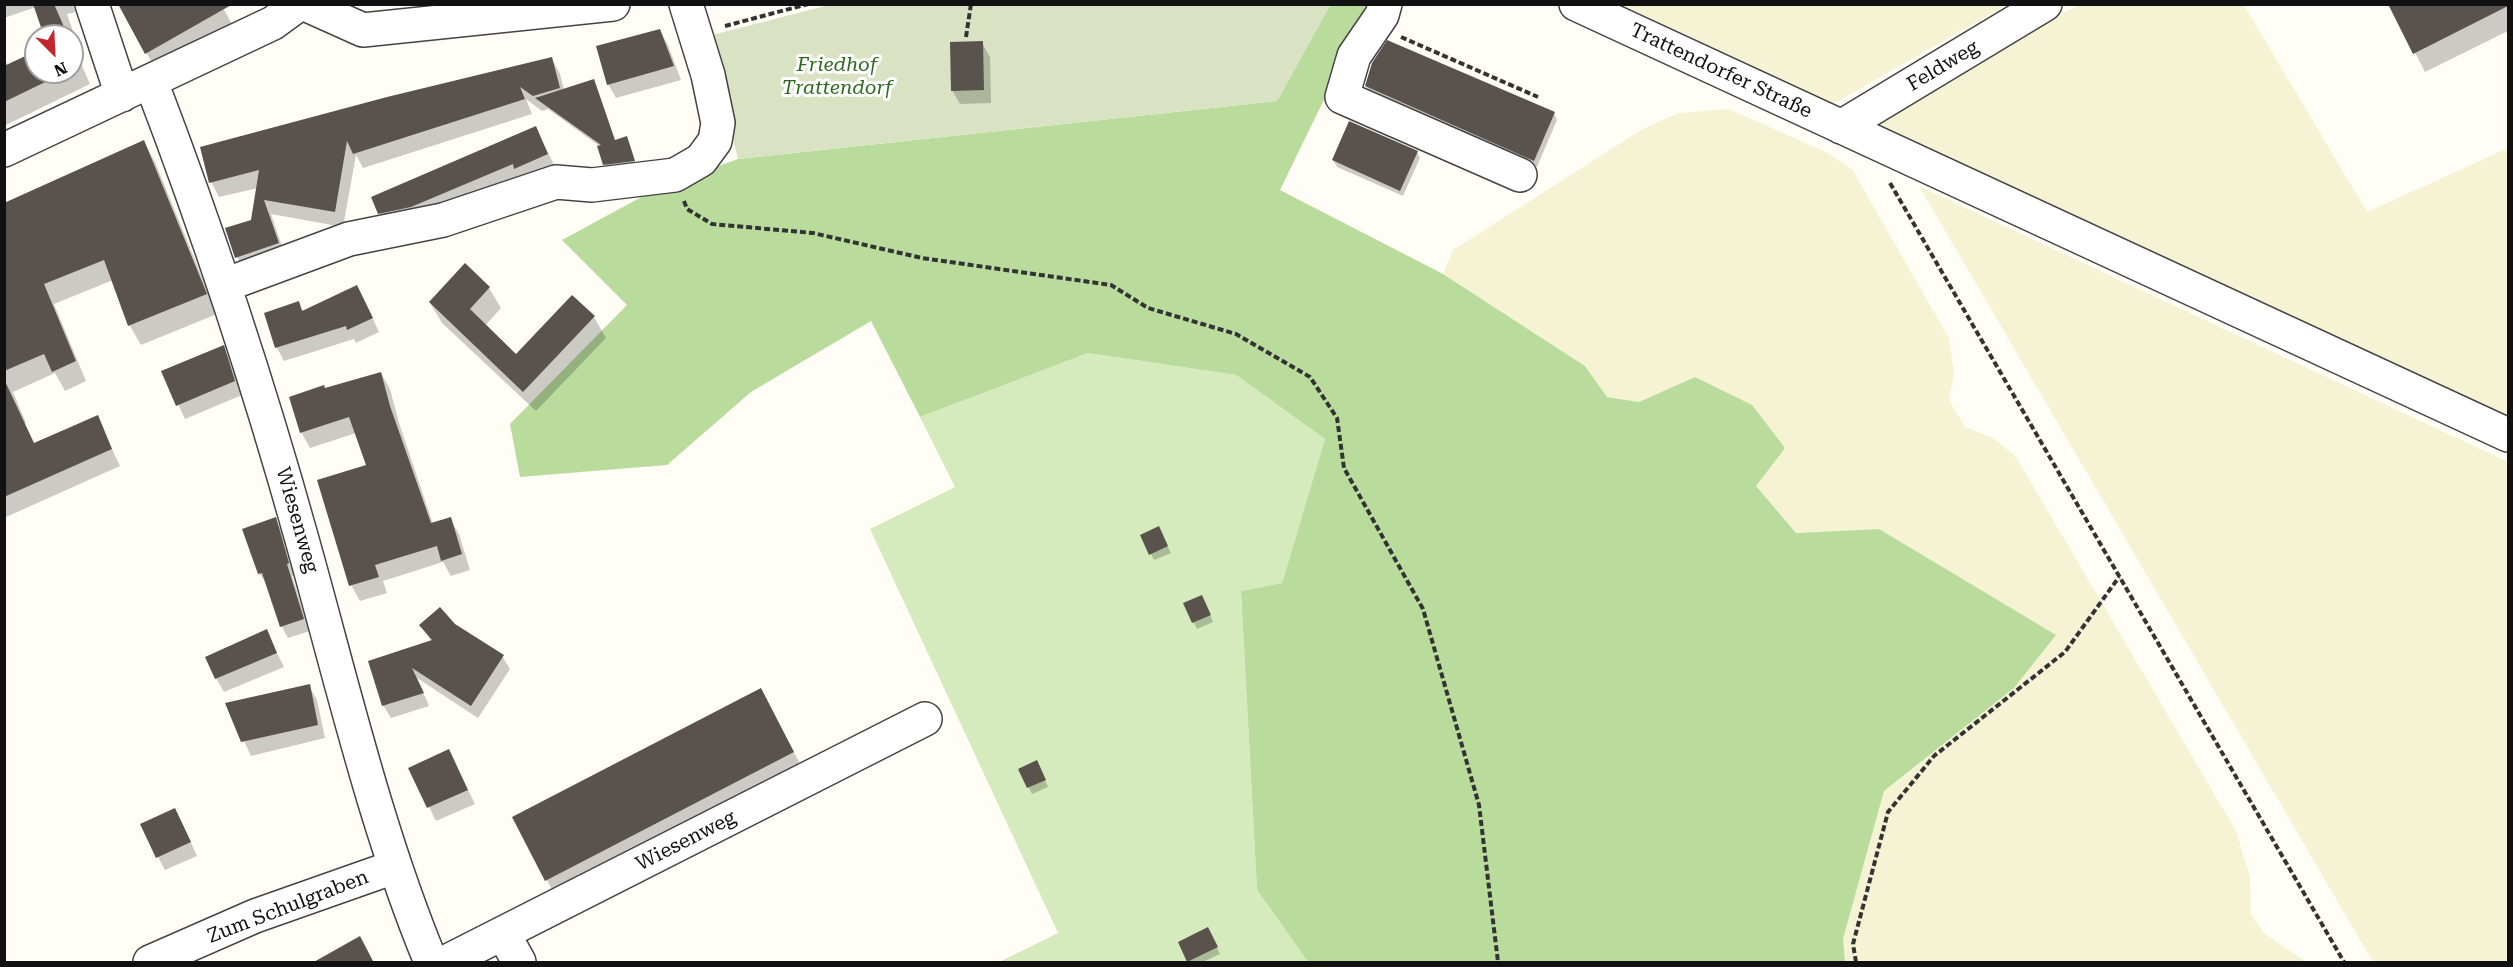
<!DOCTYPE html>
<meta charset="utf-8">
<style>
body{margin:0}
#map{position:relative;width:2513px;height:967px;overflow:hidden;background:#fffdf5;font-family:"Roboto Serif",serif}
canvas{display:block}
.frame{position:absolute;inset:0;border:6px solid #111;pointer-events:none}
.north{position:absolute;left:24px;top:24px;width:60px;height:60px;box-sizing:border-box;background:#fff;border:2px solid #a0a0a0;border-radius:50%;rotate:156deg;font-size:16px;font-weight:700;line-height:24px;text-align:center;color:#111}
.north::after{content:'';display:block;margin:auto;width:21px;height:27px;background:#c4262e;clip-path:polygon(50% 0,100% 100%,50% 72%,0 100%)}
</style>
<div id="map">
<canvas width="2513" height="967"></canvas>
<div class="frame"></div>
<div class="north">N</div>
</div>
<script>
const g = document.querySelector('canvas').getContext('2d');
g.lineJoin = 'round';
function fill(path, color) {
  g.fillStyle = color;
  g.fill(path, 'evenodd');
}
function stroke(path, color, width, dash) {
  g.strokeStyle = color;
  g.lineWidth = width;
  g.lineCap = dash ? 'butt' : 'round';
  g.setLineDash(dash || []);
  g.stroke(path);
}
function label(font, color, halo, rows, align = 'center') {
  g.font = font + ' "Roboto Serif",serif';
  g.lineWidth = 6;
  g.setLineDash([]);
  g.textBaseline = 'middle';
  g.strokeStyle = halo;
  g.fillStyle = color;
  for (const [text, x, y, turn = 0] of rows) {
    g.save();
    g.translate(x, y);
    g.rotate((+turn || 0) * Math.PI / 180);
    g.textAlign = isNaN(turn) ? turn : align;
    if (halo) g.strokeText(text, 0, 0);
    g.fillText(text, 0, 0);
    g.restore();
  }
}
const farmland = new Path2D(`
 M 1623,5 L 2006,5 L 1833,104 Z
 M 2078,5 L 2244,5 L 2367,212 L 2508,148 L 2508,419 L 1870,124 Z
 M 1729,109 L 1828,153 L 1852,169 L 1949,338 L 1954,374 L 1949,400 L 1965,427 L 1993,438 L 2016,457 L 2236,831 L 2250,877 L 2251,914 L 2264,933 L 2306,962 L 1845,962 L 1843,939 L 1884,791 L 2014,688 L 1879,529 L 1796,533 L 1756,486 L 1695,377 L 1639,402 L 1607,397 L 1585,366 L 1443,274 L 1453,250 L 1641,130 L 1678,113 Z
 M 1919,186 L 2508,462 L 2508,962 L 2373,962 Z`);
const green = new Path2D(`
 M 1088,353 L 1236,375 L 1325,439 L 1282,583 L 1241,591 L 1257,890 L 1308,962 L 999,962 L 1058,933 L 870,529 L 955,487 L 920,417 Z`);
const forest = new Path2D(`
 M 1330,5 L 1370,5 L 1280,190 L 1443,274 L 1585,366 L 1607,397 L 1639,402 L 1695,377 L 1752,405 L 1785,448 L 1756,486 L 1796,533 L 1879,529 L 2056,635 L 2014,688 L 1884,791 L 1843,939 L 1845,962 L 1308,962 L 1257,890 L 1241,591 L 1282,583 L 1325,439 L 1236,375 L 1088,353 L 920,417 L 871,321 L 751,392 L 667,465 L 520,477 L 510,424 L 627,305 L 562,240 L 660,187 L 738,159 L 1277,101 Z`);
const cemetery = new Path2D(`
 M 829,5 L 1330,5 L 1277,101 L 738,159 L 708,36 Z`);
const shadow = new Path2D(`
 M 4,4 L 73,4 L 75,12 L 67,14 L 74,34 L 45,36 L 36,7 L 4,18 Z
 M 119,4 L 221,4 L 235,30 L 158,73 Z
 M 2390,4 L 2508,4 L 2508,31 L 2425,72 Z
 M 660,31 L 668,45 L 681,80 L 616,98 L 608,84 Z
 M 72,43 L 90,84 L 4,126 L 4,60 L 9,66 L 36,53 L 36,72 L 72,72 Z
 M 982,43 L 990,57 L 991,103 L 960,104 L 952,90 Z
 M 552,59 L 560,74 L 564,90 L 593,80 L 615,142 L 626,138 L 637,167 L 608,171 L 598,145 L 548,109 L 542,111 L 526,99 L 532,114 L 363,168 L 356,155 L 343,227 L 271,214 L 286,258 L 245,272 L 237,257 L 252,221 L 258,188 L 219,197 L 211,182 Z
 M 1366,86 L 1554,113 L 1557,120 L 1537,167 L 1370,93 Z
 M 536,128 L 559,175 L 391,234 L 380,213 Z
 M 144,142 L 155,162 L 217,314 L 141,345 L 130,326 L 113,280 L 54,304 L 86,381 L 65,391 L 55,373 L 13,392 L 26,423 L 6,429 L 4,426 L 4,205 Z
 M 1417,152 L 1420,158 L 1403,196 L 1337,167 L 1333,160 Z
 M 465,266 L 489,288 L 501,308 L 485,326 L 517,356 L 572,297 L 594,317 L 606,338 L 536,411 L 442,323 L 430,303 Z
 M 364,300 L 379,332 L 356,343 L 354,339 L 284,361 L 277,348 L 265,313 L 298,303 L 304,312 Z
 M 223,347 L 231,360 L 242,395 L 185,419 L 163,372 Z
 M 381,373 L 390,389 L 399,423 L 433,524 L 450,519 L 459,534 L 470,570 L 451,576 L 443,562 L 383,581 L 387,593 L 360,601 L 351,585 L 368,465 L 356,433 L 310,448 L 301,432 L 325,390 Z
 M 97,417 L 120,466 L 6,517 L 4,458 Z
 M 275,519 L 282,531 L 295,575 L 292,576 L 310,631 L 288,638 L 282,627 L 267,584 L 259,573 Z
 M 1162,535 L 1171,553 L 1154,560 L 1151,554 Z
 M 1205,603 L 1213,622 L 1197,629 L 1185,604 Z
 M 421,625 L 454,625 L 502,656 L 510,669 L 478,718 L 417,678 L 429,706 L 391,718 L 383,705 L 370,662 L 432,642 Z
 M 266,631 L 284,667 L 224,692 L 216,678 Z
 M 309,686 L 317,700 L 325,738 L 251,756 L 227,704 Z
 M 775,716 L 808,779 L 561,907 L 514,818 Z
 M 449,751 L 475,804 L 436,821 L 410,768 Z
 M 1040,768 L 1048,787 L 1032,794 L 1020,769 Z
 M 182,823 L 197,856 L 165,870 L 158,857 Z
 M 1211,935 L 1220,954 L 1203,962 L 1189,962 L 1180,943 Z`);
const building = new Path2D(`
 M 33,4 L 54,4 L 68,36 L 44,36 Z
 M 118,4 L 233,4 L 145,54 Z
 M 2388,4 L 2508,4 L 2508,6 L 2413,54 Z
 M 660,29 L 674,66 L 607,85 L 596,46 Z
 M 1387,40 L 1555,112 L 1534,161 L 1365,86 L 1372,63 Z
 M 983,41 L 984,90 L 951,91 L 950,42 Z
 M 72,45 L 80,65 L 72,69 Z
 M 36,51 L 36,72 L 66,72 L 4,102 L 4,66 Z
 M 552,57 L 560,88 L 533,96 L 520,87 L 525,99 L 353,154 L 347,141 L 335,212 L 264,200 L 279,243 L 235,258 L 225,228 L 251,220 L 259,170 L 209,183 L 200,147 L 387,97 Z
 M 594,79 L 615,140 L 627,136 L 635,161 L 603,165 L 597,146 L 601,145 L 535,98 Z
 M 1349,121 L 1418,151 L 1400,191 L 1332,160 Z
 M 536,126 L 548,154 L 514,169 L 513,164 L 411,207 L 378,214 L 371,197 Z
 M 144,140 L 207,294 L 128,326 L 104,260 L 44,284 L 76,361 L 52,372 L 44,354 L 4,371 L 4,203 Z
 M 465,263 L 490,287 L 470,309 L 516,354 L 572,295 L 595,316 L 523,392 L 429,302 Z
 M 357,285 L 373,318 L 347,330 L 346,326 L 275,348 L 264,313 L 299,301 L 302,311 Z
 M 224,345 L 235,381 L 176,406 L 161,371 Z
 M 381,372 L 390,406 L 431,523 L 451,517 L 462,554 L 441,561 L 437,546 L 375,565 L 379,577 L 349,586 L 317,480 L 366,465 L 349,417 L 300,433 L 289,397 L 324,385 L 325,388 Z
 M 4,379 L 34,443 L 98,415 L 112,449 L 4,497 Z
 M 276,517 L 289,563 L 287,564 L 304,619 L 280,627 L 262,573 L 258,574 L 242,529 Z
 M 1159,526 L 1168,546 L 1149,555 L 1140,535 Z
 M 1202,595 L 1211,615 L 1192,623 L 1183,603 Z
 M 440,607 L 455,624 L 504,655 L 471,706 L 412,668 L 424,693 L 382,706 L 368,661 L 432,640 L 419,625 Z
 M 267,629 L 277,653 L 215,679 L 205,657 Z
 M 310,684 L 318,725 L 241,742 L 225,703 Z
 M 761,688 L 794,752 L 545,881 L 512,817 Z
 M 449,749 L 468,790 L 427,808 L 408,768 Z
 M 1037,760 L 1046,780 L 1027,788 L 1018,769 Z
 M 175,808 L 191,842 L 156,858 L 140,824 Z
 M 1208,927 L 1218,947 L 1187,962 L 1178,942 Z
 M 360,936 L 374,963 L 312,963 Z`);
const path = new Path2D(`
 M 725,26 L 808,4
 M 966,37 L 971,4
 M 1401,37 L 1538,97
 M 1890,183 L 2344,962
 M 684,201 L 687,209 L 712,224 L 813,233 L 922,258 L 1111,285 L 1148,308 L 1236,334 L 1310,377 L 1337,418 L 1344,468 L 1423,609 L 1479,805 L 1498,962
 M 1856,962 L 1853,944 L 1888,812 L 1934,756 L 2065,652 L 2119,577`);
const minor = new Path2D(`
 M 92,4 L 122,95
 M 305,4 L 363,30 L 613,4
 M 1385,4 L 1382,15 L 1354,56 L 1342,97 L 1520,175
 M 1576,4 L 2508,435
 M 151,82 C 208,231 258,382 301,536 C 341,678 375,827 431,962
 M 1841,127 L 2045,4
 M 4,150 L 273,23 L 299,4
 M 225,285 L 349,239 L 443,220 L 556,182 L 592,185 L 675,175 L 701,160 L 715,141 L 718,123 L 708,75 L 686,4
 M 503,933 L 519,962
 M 150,962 L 255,916 L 394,867
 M 446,962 L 925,719`);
const parkNames = [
 ["Friedhof",837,65],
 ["Trattendorf",837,88]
];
const streetNames = [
 ["Feldweg",1943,66,-31],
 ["Trattendorfer Straße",1721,71,25],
 ["Wiesenweg",297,520,74],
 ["Wiesenweg",686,841,-27],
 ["Zum Schulgraben",288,907,-21]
];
fill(farmland, '#f6f3d4');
fill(green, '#d5ebbd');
fill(forest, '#b9dc9c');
fill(cemetery, '#d9e3c4');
fill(shadow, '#0003');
fill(building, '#5a524d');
stroke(minor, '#444', 36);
stroke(path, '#333', 4, [6, 3]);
stroke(minor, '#fff', 33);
label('italic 20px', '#2f6b1f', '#fff', parkNames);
label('20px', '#111', '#fff', streetNames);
</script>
